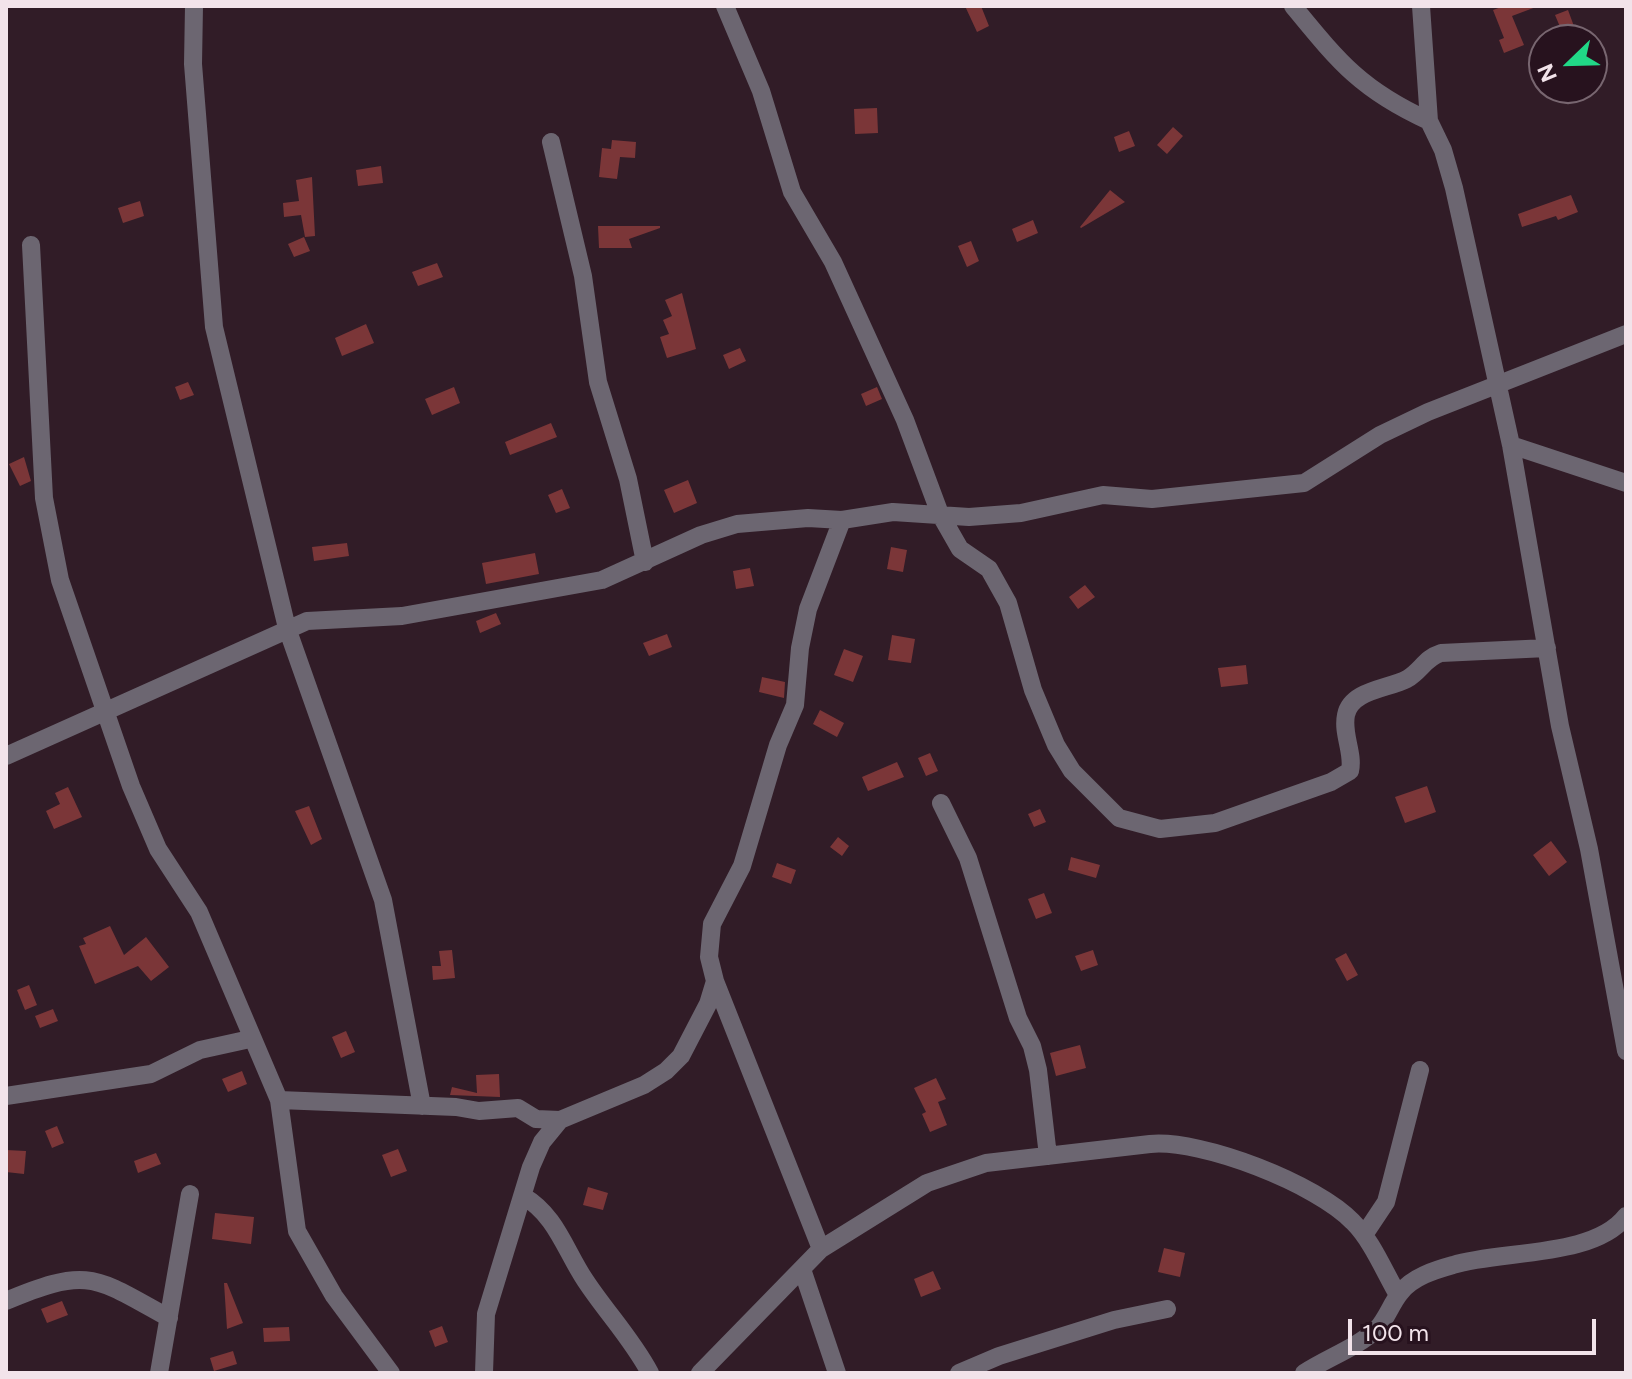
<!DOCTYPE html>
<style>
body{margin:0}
#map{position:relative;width:1632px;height:1379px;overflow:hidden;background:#311c27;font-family:Figtree,sans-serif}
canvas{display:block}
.frame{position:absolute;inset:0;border:8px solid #f2e3ea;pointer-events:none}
.north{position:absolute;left:1528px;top:24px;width:80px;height:80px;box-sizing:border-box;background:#27121e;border:2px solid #786670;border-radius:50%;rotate:247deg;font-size:22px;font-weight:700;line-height:32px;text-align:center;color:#f2e3ea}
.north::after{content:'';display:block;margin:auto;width:28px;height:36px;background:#21d887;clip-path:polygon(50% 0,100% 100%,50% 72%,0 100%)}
.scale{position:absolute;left:1348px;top:1319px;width:248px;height:36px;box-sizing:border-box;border:4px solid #f2e3ea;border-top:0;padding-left:10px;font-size:24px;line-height:28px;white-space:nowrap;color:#f2e3ea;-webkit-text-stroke:6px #27121e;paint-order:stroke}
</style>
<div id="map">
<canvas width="1632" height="1379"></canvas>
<div class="frame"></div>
<div class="north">N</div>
<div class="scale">100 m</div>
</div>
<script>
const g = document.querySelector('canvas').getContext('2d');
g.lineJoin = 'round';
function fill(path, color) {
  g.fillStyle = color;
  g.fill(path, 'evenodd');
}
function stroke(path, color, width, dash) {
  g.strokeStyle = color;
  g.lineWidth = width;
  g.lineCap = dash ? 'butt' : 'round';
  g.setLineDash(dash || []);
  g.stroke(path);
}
const building = new Path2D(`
 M 965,6 L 981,6 L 989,26 L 977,32 Z
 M 1504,6 L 1536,7 L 1512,16 L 1524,45 L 1504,53 L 1499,40 L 1504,38 L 1493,10 Z
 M 1568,10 L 1575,29 L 1563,34 L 1555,15 Z
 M 877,108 L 878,133 L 855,134 L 854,109 Z
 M 1173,127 L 1183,136 L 1167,154 L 1157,145 Z
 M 1129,131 L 1135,146 L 1119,152 L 1114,137 Z
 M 612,140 L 636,142 L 635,158 L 620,157 L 617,179 L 599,177 L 602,148 L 611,149 Z
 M 381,166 L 383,183 L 358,186 L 356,170 Z
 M 312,177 L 315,236 L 305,237 L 301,215 L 284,217 L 283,203 L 299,201 L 296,180 Z
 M 1110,190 L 1125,202 L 1081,228 L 1080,227 Z
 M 1571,195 L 1578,212 L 1558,220 L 1556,216 L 1522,227 L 1518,214 Z
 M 140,201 L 144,216 L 123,223 L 118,208 Z
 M 1033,220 L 1038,233 L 1017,242 L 1012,229 Z
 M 598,226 L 660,226 L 660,228 L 629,239 L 632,248 L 599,248 Z
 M 304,237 L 310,251 L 294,257 L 288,244 Z
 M 971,241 L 979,261 L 967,267 L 958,246 Z
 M 437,263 L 443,277 L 418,286 L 412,272 Z
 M 682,293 L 696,349 L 667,358 L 660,337 L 669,334 L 663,320 L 672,316 L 665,300 Z
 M 366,324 L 374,343 L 342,356 L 335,338 Z
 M 740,348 L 746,361 L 729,369 L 723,355 Z
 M 188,382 L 194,395 L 180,400 L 175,387 Z
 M 454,387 L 460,403 L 432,415 L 425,399 Z
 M 877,387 L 882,399 L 866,406 L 861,394 Z
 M 551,423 L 557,437 L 510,455 L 505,442 Z
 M 24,457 L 31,481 L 20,486 L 9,464 Z
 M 688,480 L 697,503 L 674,513 L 664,490 Z
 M 562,489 L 570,508 L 556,513 L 548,495 Z
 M 347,543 L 349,556 L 314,561 L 312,547 Z
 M 891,547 L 907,550 L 903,572 L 887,569 Z
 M 535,553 L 539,574 L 486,584 L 482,563 Z
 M 750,568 L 754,586 L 736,589 L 733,571 Z
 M 1085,585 L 1095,597 L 1078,609 L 1069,597 Z
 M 496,613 L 501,624 L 480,633 L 476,621 Z
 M 667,634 L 672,647 L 649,656 L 643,643 Z
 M 892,635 L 915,639 L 911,663 L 888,660 Z
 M 844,649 L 863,656 L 853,682 L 834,675 Z
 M 1246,665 L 1248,684 L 1221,687 L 1218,668 Z
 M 762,677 L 785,682 L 784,698 L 759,692 Z
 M 820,710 L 844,723 L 837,737 L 813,724 Z
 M 930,753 L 938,771 L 926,776 L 918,758 Z
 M 897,762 L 904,777 L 868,791 L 862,777 Z
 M 1427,786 L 1436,812 L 1405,823 L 1395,797 Z
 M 68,787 L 82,817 L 54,829 L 46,811 L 60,804 L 55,793 Z
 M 309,806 L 322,839 L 311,845 L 295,811 Z
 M 1040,809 L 1046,822 L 1034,827 L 1028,814 Z
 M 838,837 L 849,846 L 842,856 L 830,847 Z
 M 1551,841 L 1567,862 L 1549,876 L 1533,855 Z
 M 1071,857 L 1100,865 L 1096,878 L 1068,870 Z
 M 777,863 L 796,870 L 791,884 L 772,877 Z
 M 1044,893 L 1052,913 L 1036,919 L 1028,899 Z
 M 110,926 L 124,955 L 146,937 L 169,967 L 151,981 L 138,966 L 95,984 L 79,946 L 86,944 L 83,938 Z
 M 452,950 L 455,978 L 433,980 L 432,966 L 441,966 L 439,951 Z
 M 1093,950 L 1098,965 L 1081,971 L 1075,956 Z
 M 1346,953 L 1358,975 L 1347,981 L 1335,959 Z
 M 29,985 L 37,1005 L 25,1010 L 17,990 Z
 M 53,1009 L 58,1021 L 40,1028 L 35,1016 Z
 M 346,1031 L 355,1052 L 341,1058 L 332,1037 Z
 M 1080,1045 L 1086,1068 L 1056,1076 L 1050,1053 Z
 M 242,1071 L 247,1084 L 228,1092 L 222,1079 Z
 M 499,1074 L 500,1097 L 450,1095 L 452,1087 L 477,1093 L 476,1075 Z
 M 936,1078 L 946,1099 L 938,1102 L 947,1125 L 930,1132 L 922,1114 L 926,1112 L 914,1088 Z
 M 57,1126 L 64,1143 L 52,1148 L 45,1131 Z
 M 398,1149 L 407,1171 L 391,1177 L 382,1155 Z
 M 6,1150 L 26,1151 L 24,1174 L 6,1172 Z
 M 156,1153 L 161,1164 L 138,1173 L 134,1161 Z
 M 588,1187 L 608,1193 L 603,1210 L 583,1205 Z
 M 215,1213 L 254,1217 L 251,1244 L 212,1239 Z
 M 1164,1248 L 1185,1253 L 1180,1277 L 1158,1272 Z
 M 933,1271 L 941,1289 L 921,1297 L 914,1279 Z
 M 224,1283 L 227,1283 L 243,1323 L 227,1329 Z
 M 62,1301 L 68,1315 L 47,1323 L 41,1309 Z
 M 442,1326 L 448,1342 L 435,1347 L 429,1331 Z
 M 289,1327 L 290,1341 L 264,1342 L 263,1328 Z
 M 233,1351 L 237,1364 L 214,1371 L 210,1358 Z`);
const street = new Path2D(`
 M 194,6 L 193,64 L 214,327 L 287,628 L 383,900 L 422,1106
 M 725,6 L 761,91 L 792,192 L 833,262 L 905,420 L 940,514 L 960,549 L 989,569 L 1008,603 L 1033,690 L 1056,745 L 1072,771 L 1119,818 L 1160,829 L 1215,823 L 1331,782 L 1350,771 C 1354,753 1342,734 1346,715 C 1351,690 1388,689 1407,679 C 1421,671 1425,658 1441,653 L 1547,648
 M 1293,6 C 1339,62 1361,90 1429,121
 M 1421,6 L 1429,121 L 1443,150 L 1454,188 L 1511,445 L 1560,726 L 1589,849 L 1626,1051
 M 551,142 L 583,276 L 598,382 L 628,479 L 645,562
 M 31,245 L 44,498 L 60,580 L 131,786 L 158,849 L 199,912 L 279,1100 L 297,1231 L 334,1296 L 391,1373
 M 1511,445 L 1626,483
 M 6,756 L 307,621 L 402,616 L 602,580 L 701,535 L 737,524 L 808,518 L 842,520 L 893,512 L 969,517 L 1021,513 L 1103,495 L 1152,499 L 1304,483 L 1380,435 L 1428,412 L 1626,334
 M 941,803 L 968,858 L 1018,1018 L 1032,1046 L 1038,1070 L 1048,1156
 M 715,981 L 821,1249
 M 6,1096 L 151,1074 L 200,1050 L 250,1039
 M 279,1100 L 456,1107 L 479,1111 L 518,1108 L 536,1119 L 560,1120
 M 523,1196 C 556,1215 565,1250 585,1280 C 606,1312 632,1339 650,1373
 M 1364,1235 L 1386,1202 L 1420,1070
 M 802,1269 L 837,1373
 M 6,1301 C 89,1266 95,1277 169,1318
 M 159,1373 L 190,1194
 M 484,1373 L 486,1314 L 531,1167 L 542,1142 L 560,1120 L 644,1085 L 666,1071 L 681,1056 L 708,1004 L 715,981 L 709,957 L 712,924 L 742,866 L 778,745 L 795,705 L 800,648 L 808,609 L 842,520
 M 700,1373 L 821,1249 L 927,1183 L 986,1163 L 1150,1144 C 1202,1139 1317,1184 1353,1222 C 1372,1241 1384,1271 1398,1295
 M 959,1373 L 999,1356 L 1114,1320 L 1167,1309
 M 1304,1373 C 1327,1358 1356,1348 1377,1329 C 1387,1318 1391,1304 1400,1293 C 1412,1277 1435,1270 1453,1265 C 1501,1250 1594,1258 1626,1216`);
fill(building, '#7b3638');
stroke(street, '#6c6671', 18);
</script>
